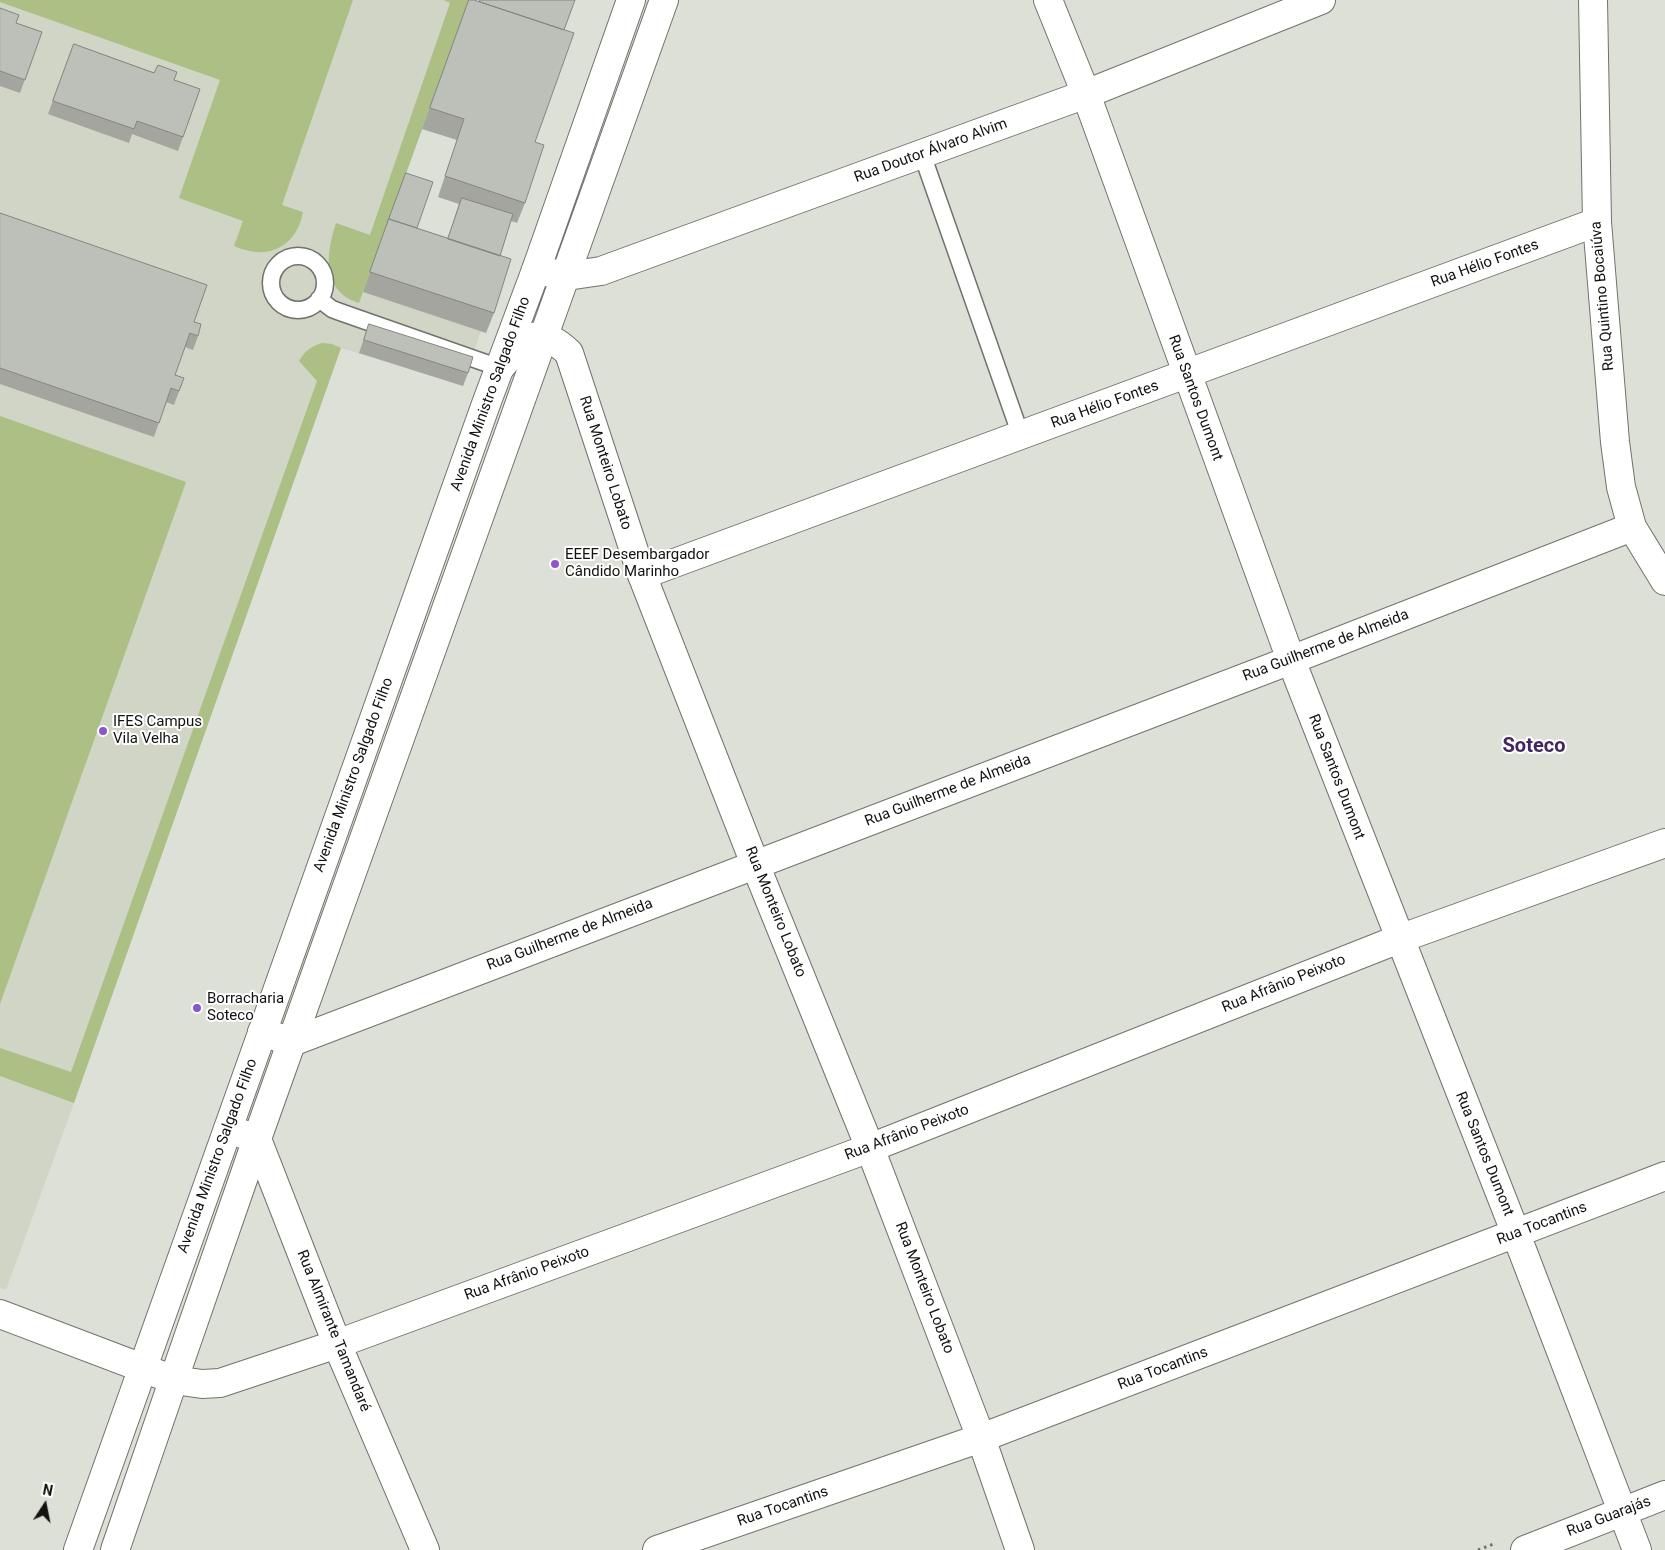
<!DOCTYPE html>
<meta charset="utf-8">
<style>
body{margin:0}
#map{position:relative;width:1665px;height:1550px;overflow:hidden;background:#dde0d7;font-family:Roboto,sans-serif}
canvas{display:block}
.north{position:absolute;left:20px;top:1480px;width:50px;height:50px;-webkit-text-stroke:4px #fff;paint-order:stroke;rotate:11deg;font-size:14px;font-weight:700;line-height:20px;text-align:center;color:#121310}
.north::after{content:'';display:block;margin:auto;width:18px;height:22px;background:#121310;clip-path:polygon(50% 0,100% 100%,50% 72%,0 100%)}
</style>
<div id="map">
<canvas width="1665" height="1550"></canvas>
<div class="north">N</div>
</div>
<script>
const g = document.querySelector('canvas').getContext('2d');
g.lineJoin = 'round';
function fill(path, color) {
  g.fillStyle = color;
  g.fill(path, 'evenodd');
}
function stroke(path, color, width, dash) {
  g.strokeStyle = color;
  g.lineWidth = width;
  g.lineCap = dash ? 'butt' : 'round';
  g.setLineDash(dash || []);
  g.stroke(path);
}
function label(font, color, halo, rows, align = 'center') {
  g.font = font + ' Roboto,sans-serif';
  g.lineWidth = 4;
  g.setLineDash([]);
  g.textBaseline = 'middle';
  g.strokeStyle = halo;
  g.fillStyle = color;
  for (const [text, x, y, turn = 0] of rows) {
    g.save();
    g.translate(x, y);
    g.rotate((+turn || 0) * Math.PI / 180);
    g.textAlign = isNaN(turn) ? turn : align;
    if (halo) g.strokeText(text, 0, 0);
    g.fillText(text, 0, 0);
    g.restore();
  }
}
const built = new Path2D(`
 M 0,0 L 469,0 L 363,292 L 481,331 L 463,386 L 341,348 L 74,1103 L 6,1290 L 0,1288 Z`);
const green = new Path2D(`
 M 0,0 L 353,0 L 282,205 L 303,212 C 296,248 267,261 234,246 L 243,221 L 179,198 L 220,80 L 0,2 Z
 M 444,0 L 469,0 L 359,303 C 321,291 326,254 336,223 L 370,235 L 450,3 Z
 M 322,343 L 332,344 L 341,348 L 74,1103 L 0,1076 L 0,1048 L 71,1072 L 317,381 L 299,361 C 305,351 311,346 322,343 Z
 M 0,416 L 186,482 L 0,1004 Z`);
const path = new Path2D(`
 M 1478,1550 L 1496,1543`);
const service = new Path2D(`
 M 922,154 L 1021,436
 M271 283a27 27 0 1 1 54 0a27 27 0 1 1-54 0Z
 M 319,299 L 332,309 L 340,312 L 500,368`);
const minor = new Path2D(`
 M 1048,0 L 1086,94 L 1291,660 L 1516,1234 L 1637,1550
 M 536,270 L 567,276 L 601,271 L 1086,94 L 1321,0
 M 642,575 L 1597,222
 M 262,1032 L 292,1042 L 1291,660 L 1632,527
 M 228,1129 L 257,1139 L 337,1344 L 425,1550
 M 0,1314 L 174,1380 L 202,1384 L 220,1383 L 337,1344 L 870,1148 L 1399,939 L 1665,843
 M 657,1550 L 981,1438 L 1665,1176`);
const tertiary = new Path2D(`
 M 1593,0 L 1597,222 L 1615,442 L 1621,487 L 1632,527 L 1665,581
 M 500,368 C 523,340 535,321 569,353 L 642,575 L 755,864 L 870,1148 L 981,1438 L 1020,1550`);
const secondary = new Path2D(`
 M 78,1550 L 486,404 L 536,270 L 631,0
 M 115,1550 C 163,1412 209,1274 258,1136 C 392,757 531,380 664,0
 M 1525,1550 L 1665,1495`);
const wall = new Path2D(`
 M 469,0 L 564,30 L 535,142 L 525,203 L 517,223 L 511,221 L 500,256 L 494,313 L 486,333 L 363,292 L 406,173 L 417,228 L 448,238 L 459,204 L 438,197 L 457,140 L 422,129 Z
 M 0,8 L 16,23 L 42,32 L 20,93 L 0,86 Z
 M 74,44 L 200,89 L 178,151 L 132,134 L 129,143 L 48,114 Z
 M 0,213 L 194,322 L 198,336 L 193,350 L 185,347 L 175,375 L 184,378 L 174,405 L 166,402 L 154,437 L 0,384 Z
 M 369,324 L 468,373 L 463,386 L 359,353 Z`);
const building = new Path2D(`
 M 469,0 L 474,0 L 574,33 L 535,142 L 544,145 L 525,203 L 445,176 L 464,119 L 430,108 Z
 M 480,0 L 575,0 L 564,30 L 480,2 Z
 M 0,8 L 19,15 L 16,23 L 42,32 L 25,80 L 0,71 Z
 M 74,44 L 154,73 L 158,65 L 177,72 L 174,80 L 200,89 L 183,137 L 137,121 L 134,129 L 53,101 Z
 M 406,173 L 433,182 L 417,228 L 389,219 Z
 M 462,198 L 513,214 L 500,256 L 448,239 Z
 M 0,213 L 207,285 L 194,322 L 201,324 L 198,336 L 190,333 L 175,375 L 184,378 L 179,391 L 171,388 L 159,423 L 0,368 Z
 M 389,219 L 511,259 L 494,313 L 370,272 Z
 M 369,324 L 473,357 L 468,373 L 364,340 Z`);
const markers = [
 [555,564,5,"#8d54cc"],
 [103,731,5,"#8d54cc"],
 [197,1008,5,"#8d54cc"]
];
const streetNames = [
 ["Rua Doutor Álvaro Alvim",931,151,-20],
 ["Rua Hélio Fontes",1485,264,-20],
 ["Rua Quintino Bocaiúva",1603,296,-95],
 ["Avenida Ministro Salgado Filho",491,394,-70],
 ["Rua Santos Dumont",1195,398,70],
 ["Rua Hélio Fontes",1105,405,-20],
 ["Rua Monteiro Lobato",605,463,72],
 ["Rua Guilherme de Almeida",1326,646,-21],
 ["Avenida Ministro Salgado Filho",354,775,-70],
 ["Rua Santos Dumont",1336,777,69],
 ["Rua Guilherme de Almeida",948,791,-21],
 ["Rua Monteiro Lobato",775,912,68],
 ["Rua Guilherme de Almeida",570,935,-21],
 ["Rua Afrânio Peixoto",1284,984,-22],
 ["Rua Afrânio Peixoto",907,1133,-21],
 ["Rua Santos Dumont",1484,1154,68],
 ["Avenida Ministro Salgado Filho",218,1156,-70],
 ["Rua Tocantins",1542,1224,-21],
 ["Rua Afrânio Peixoto",527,1274,-20],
 ["Rua Monteiro Lobato",924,1288,69],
 ["Rua Almirante Tamandaré",333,1331,68],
 ["Rua Tocantins",1163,1369,-21],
 ["Rua Tocantins",783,1507,-19],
 ["Rua Guarajás",1609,1517,-21]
];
const poiNames = [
 ["EEEF Desembargador",565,555],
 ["Cândido Marinho",565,572],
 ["IFES Campus",113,722],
 ["Vila Velha",113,739],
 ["Borracharia",207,999],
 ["Soteco",207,1016]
];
const districtNames = [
 ["Soteco",1534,747]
];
fill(built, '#d0d5c5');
fill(green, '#acbf84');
stroke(service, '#70736b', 19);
stroke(minor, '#70736b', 30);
stroke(tertiary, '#70736b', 30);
stroke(secondary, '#70736b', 30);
stroke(path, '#6f716b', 3, [2.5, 4]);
stroke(service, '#fff', 16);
stroke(minor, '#fff', 28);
stroke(tertiary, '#fff', 28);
stroke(secondary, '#fff', 28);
fill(wall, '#a3a59e');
fill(building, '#bdc0b8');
stroke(building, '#848681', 1);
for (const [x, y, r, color] of markers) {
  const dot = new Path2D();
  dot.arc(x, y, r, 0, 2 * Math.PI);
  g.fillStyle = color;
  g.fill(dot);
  stroke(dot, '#fff', 2);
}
label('15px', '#121310', '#fff', streetNames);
label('15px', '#121310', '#fff', poiNames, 'left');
label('bold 20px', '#412660', '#fff', districtNames);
</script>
